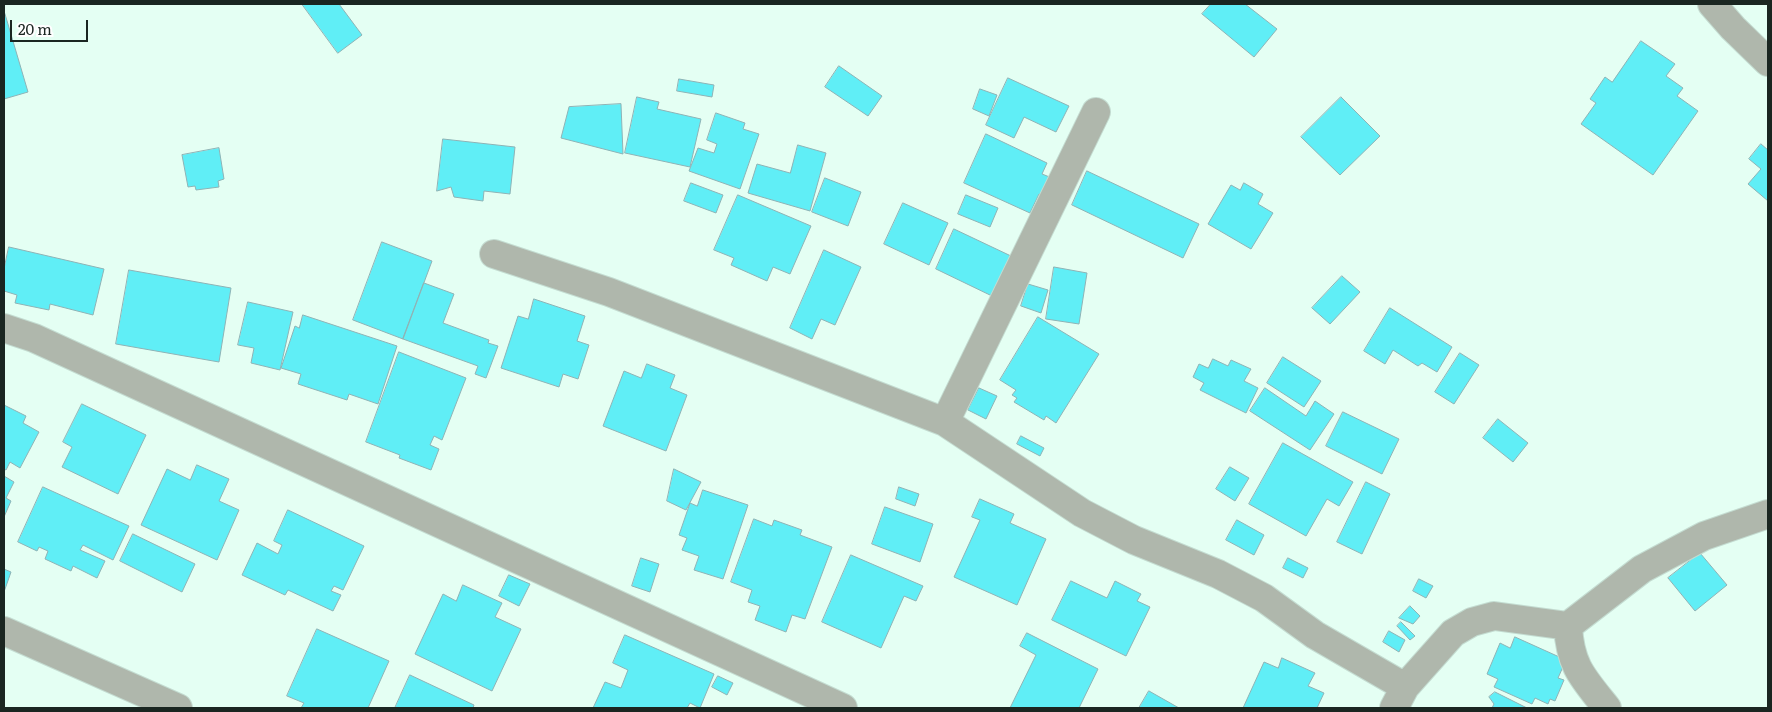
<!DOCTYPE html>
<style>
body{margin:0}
#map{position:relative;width:1772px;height:712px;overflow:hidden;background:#e4fff3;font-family:Literata,serif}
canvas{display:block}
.frame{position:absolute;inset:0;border:5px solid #1a2621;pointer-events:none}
.scale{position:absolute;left:10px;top:20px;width:78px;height:22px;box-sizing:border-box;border:2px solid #1a2621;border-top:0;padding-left:6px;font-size:15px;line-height:18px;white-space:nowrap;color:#1a2621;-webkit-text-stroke:4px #fff;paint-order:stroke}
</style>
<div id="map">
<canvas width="1772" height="712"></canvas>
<div class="frame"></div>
<div class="scale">20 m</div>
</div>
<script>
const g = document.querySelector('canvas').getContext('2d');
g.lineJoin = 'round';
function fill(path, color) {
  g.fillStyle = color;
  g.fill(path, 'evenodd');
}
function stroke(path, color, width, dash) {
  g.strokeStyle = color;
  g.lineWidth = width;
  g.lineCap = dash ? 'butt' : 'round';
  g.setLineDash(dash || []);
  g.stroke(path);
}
const building = new Path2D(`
 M 302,4 L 339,4 L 362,35 L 338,53 Z
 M 1211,4 L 1245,4 L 1277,29 L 1254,57 L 1202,14 Z
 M 5,14 L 28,92 L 4,99 L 4,15 Z
 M 1641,41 L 1675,64 L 1666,76 L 1683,88 L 1677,96 L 1698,111 L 1653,175 L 1581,124 L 1596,103 L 1590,99 L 1605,77 L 1612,82 Z
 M 839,66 L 882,96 L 868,116 L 825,87 Z
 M 1008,78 L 1069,106 L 1056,132 L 1024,117 L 1014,138 L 986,125 Z
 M 679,79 L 714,85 L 712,97 L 677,91 Z
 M 980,89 L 997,95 L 989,116 L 973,109 Z
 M 637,97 L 659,102 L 657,109 L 701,119 L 690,167 L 625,153 Z
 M 1341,97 L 1380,136 L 1340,175 L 1301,137 Z
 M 621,104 L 623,154 L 561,138 L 569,107 Z
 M 716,113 L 745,123 L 743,129 L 759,134 L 740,189 L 689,171 L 698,148 L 714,153 L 717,144 L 707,140 Z
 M 986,134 L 1047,163 L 1042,174 L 1052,178 L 1044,196 L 1039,194 L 1030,213 L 964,183 Z
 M 443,139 L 515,147 L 510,194 L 484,191 L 483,201 L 454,197 L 451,187 L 437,191 Z
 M 1761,144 L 1768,150 L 1768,201 L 1748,184 L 1761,169 L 1749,159 Z
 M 798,145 L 826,153 L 810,211 L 748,193 L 757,164 L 790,173 Z
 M 219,148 L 224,179 L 218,181 L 219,187 L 196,190 L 195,186 L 188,187 L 182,155 Z
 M 1087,171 L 1199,224 L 1183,258 L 1072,205 Z
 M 825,178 L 861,192 L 848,226 L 812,212 Z
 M 691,183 L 723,195 L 716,213 L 684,201 Z
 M 1244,183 L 1263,194 L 1258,204 L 1273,213 L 1251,249 L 1208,224 L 1231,185 L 1240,190 Z
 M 738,195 L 811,226 L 790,274 L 773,267 L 767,281 L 731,265 L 734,258 L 714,250 Z
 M 966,195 L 998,208 L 990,227 L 958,214 Z
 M 903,203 L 948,223 L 929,265 L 884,244 Z
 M 954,229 L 1011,256 L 992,296 L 936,269 Z
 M 382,242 L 432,261 L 403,339 L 353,320 Z
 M 9,247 L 104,269 L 93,315 L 50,304 L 49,310 L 15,303 L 17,295 L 4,291 L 4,269 Z
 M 824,250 L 861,267 L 835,325 L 821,319 L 812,339 L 790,328 Z
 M 1054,267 L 1087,273 L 1079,324 L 1046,319 Z
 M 129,270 L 231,288 L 219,362 L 116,344 Z
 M 1342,276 L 1360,292 L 1330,324 L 1312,308 Z
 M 424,283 L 454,294 L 443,323 L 489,340 L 488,343 L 498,346 L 486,378 L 475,374 L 478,366 L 403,339 Z
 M 1028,284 L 1048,290 L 1041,313 L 1021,306 Z
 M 534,299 L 585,316 L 577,341 L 589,345 L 578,379 L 563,374 L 559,387 L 501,368 L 518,316 L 528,319 Z
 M 248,302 L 293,312 L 280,370 L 251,363 L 254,348 L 238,345 Z
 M 1390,308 L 1452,347 L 1437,372 L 1422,363 L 1418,366 L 1393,350 L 1385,364 L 1364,351 Z
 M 303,315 L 397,346 L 378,404 L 349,394 L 347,400 L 298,384 L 301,374 L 281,368 L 295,326 L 299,328 Z
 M 1038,317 L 1099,354 L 1056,423 L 1046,416 L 1044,420 L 1014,402 L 1017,398 L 1012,395 L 1016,390 L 1000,380 Z
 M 399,352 L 466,378 L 442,440 L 434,436 L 430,445 L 439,449 L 431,470 L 399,458 L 400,455 L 366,442 Z
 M 1460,353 L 1479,365 L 1454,404 L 1435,392 Z
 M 1283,357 L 1321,381 L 1304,407 L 1267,383 Z
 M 1213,359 L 1228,366 L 1231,360 L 1251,369 L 1244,381 L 1258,388 L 1246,413 L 1200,390 L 1204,383 L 1193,377 L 1199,364 L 1208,368 Z
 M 647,364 L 675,375 L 670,388 L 687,395 L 666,451 L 603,426 L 624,371 L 641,378 Z
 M 979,388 L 997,396 L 986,419 L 968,410 Z
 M 1265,388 L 1306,416 L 1315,401 L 1334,414 L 1310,450 L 1250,411 Z
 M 82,404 L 146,435 L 118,494 L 62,467 L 72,447 L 63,442 Z
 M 4,405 L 26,416 L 23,423 L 39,432 L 20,468 L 10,462 L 6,470 L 4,469 Z
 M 1343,412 L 1399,439 L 1382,474 L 1326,446 Z
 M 1498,419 L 1528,443 L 1513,462 L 1483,438 Z
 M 1021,436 L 1044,448 L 1040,456 L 1017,444 Z
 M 1283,443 L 1353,482 L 1339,506 L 1327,499 L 1306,536 L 1249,504 Z
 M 197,465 L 229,479 L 219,501 L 239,510 L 217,560 L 141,525 L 167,469 L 190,480 Z
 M 1230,467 L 1249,478 L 1235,501 L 1216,489 Z
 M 674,469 L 701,482 L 686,510 L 667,501 Z
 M 4,476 L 14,482 L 6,498 L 11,501 L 4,517 Z
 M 1366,482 L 1390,494 L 1362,554 L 1337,542 Z
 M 43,487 L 129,526 L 113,560 L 83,545 L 80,550 L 105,561 L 97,578 L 73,566 L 71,571 L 45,559 L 48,551 L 39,547 L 37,551 L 18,542 Z
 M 899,487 L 919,494 L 915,506 L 896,499 Z
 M 703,490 L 748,505 L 723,579 L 694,570 L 699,556 L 682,550 L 687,538 L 679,535 L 690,503 L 697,506 Z
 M 980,499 L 1014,514 L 1010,523 L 1046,539 L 1017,605 L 954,577 L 980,520 L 972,517 Z
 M 885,507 L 933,524 L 920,562 L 872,544 Z
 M 288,510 L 364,546 L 343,590 L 334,586 L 331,591 L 341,595 L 333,611 L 288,590 L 285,595 L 242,575 L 257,543 L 278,554 L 282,545 L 274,541 Z
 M 754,519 L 772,526 L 774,520 L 802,530 L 800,535 L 832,547 L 805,619 L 792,615 L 786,632 L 755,620 L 760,606 L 748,602 L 752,590 L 731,582 Z
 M 1237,520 L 1264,535 L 1254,555 L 1226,540 Z
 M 133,534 L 195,564 L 182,592 L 120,561 Z
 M 1700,553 L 1727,585 L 1695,611 L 1668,578 Z
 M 851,555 L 923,586 L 916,601 L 904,596 L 881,648 L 822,622 Z
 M 641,558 L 659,564 L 650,592 L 632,586 Z
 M 1288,558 L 1308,568 L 1303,578 L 1283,568 Z
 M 4,569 L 11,572 L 4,592 Z
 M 509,575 L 530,584 L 519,606 L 499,596 Z
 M 1419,579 L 1433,586 L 1426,598 L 1413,591 Z
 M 1071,581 L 1107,598 L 1115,581 L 1141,594 L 1137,601 L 1150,607 L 1126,656 L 1052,620 Z
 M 463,585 L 502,603 L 495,617 L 521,629 L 492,691 L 415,654 L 443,594 L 456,601 Z
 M 1410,606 L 1420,616 L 1413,624 L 1399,618 Z
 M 1401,622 L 1415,636 L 1410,640 L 1397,626 Z
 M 317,629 L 389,661 L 368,708 L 301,708 L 304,703 L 287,696 Z
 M 1389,631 L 1405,640 L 1399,652 L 1383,642 Z
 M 1027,633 L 1098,669 L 1079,708 L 1010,708 L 1036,655 L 1020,646 Z
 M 625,635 L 714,674 L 700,708 L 690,703 L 687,708 L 593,708 L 605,682 L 621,688 L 628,670 L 613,663 Z
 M 1515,637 L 1566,660 L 1558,678 L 1564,680 L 1555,701 L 1550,699 L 1548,704 L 1535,698 L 1532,704 L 1494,687 L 1498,679 L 1487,674 L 1500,643 L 1510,648 Z
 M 1282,658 L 1315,673 L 1308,686 L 1324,693 L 1317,708 L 1243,708 L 1264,662 L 1278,668 Z
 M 410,675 L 474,705 L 473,708 L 395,708 Z
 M 718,676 L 733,683 L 727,695 L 712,687 Z
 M 1149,691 L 1179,708 L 1139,708 Z
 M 1495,692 L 1527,708 L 1492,708 L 1494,704 L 1489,697 Z`);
const minor = new Path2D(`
 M 1712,4 L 1733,28 L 1768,62
 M 494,254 L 609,292 L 945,422 L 1082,513 L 1134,540 L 1218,574 L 1264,598 L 1315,635 L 1405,687
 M 4,328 L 34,338 L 843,708
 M 945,422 L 1096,112
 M 1568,626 C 1570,666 1583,678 1607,708
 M 4,631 L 178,708
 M 1394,708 L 1405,687 L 1453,633 L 1472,622 L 1494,616 L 1568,626 L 1642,569 L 1704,536 L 1768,514`);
fill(building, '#60eef6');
stroke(building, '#8eb3b5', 1);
stroke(minor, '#c4dcd1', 30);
stroke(minor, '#afb7ac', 28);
</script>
